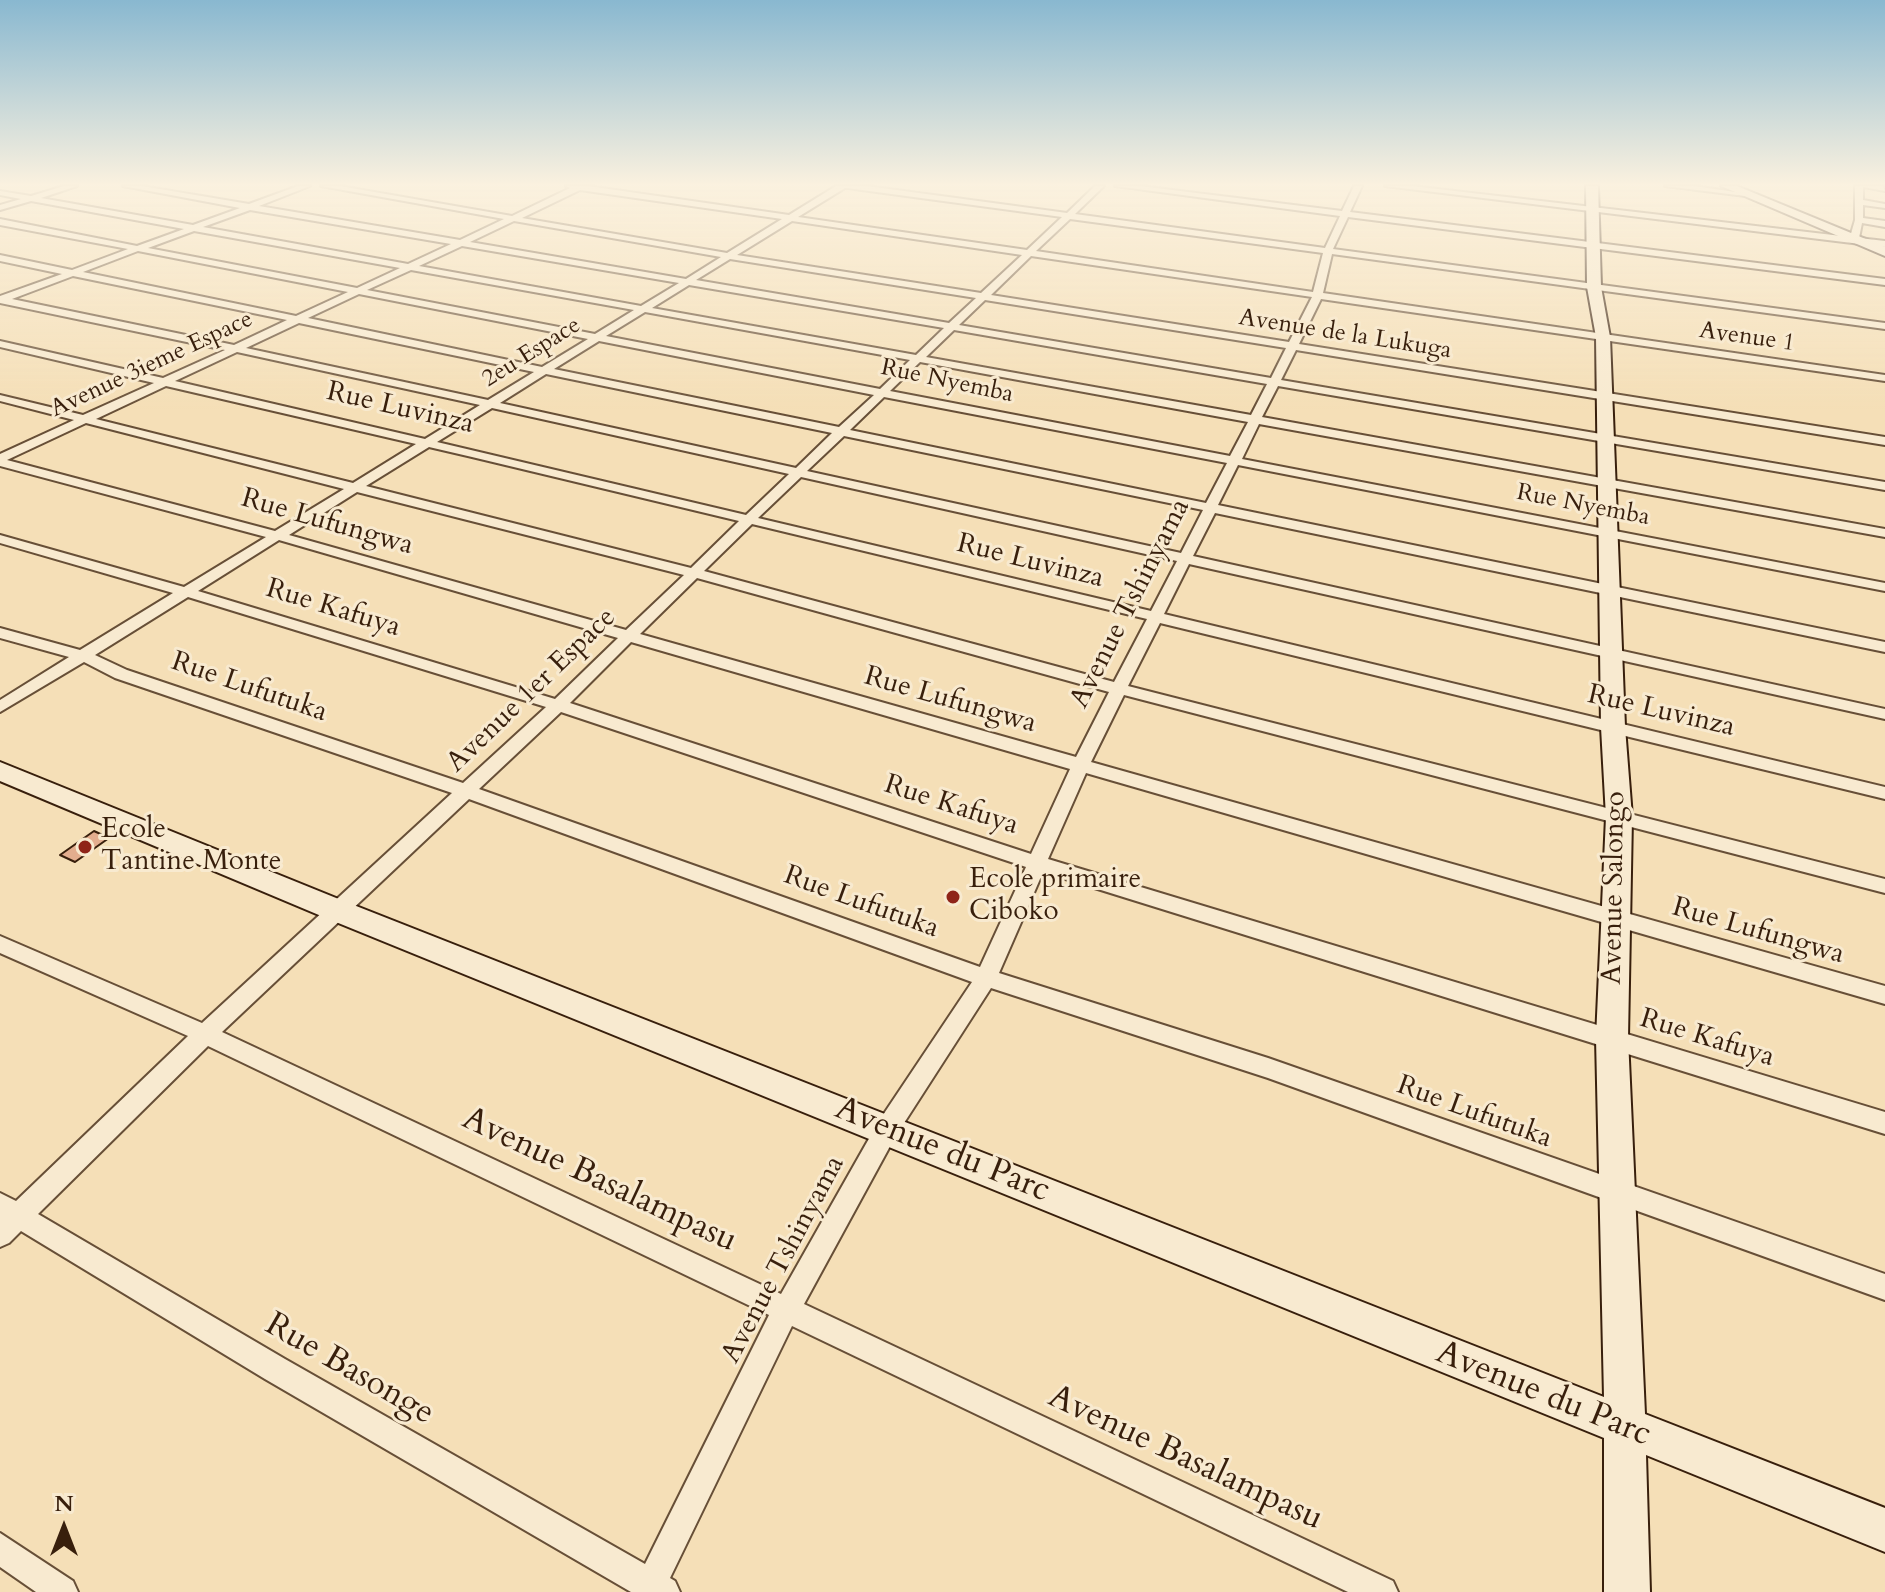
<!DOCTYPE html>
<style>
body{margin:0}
#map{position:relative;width:1885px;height:1592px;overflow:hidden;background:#f5dfb7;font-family:Cardo,serif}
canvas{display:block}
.north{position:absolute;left:24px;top:1488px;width:80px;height:80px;-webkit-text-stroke:6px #f8ead0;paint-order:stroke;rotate:0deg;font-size:22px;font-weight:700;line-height:32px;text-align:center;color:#381f0c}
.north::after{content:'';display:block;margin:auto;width:28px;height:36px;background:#381f0c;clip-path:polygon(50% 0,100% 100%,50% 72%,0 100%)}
</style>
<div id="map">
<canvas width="1885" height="1592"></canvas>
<div class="north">N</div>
</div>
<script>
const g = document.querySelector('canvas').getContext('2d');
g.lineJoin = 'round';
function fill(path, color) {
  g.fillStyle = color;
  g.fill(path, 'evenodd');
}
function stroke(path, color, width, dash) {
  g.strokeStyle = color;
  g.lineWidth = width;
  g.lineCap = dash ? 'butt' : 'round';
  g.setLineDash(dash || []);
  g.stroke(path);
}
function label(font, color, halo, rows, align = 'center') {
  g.font = font + ' Cardo,serif';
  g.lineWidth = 6;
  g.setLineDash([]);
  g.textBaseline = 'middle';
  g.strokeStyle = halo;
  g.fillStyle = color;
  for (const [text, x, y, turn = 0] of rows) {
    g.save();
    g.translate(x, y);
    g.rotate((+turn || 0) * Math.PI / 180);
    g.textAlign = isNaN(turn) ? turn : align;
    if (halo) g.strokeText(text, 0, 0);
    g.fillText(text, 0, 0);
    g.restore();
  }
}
const building = new Path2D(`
 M 94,831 L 109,838 L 75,862 L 60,855 Z`);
const street = new Path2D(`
 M 64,186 L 77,186 L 41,198 L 193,225 L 240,208 L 123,186 L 142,186 L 249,204 L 298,186 L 310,186 L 259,206 L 460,240 L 504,219 L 321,186 L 340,186 L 512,216 L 570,188 L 566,186 L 588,186 L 789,215 L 836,186 L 867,186 L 1067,213 L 1095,186 L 1104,186 L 1075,214 L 1325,248 L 1340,216 L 1115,186 L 1140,186 L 1342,211 L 1354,186 L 1362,186 L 1350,212 L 1885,279 L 1885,285 L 1348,217 L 1333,249 L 1885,323 L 1885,329 L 1332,254 L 1323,293 L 1885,375 L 1885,381 L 1321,299 L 1299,344 L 1885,437 L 1885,445 L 1296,350 L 1281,380 L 1885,482 L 1885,490 L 1278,386 L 1262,417 L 1885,529 L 1885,537 L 1259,424 L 1242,459 L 1885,583 L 1885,591 L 1238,465 L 1218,505 L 1885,642 L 1885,652 L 1215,513 L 1193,556 L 1885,709 L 1885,719 L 1189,564 L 1164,614 L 1885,787 L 1885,799 L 1160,623 L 1128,686 L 1885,879 L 1885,893 L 1124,695 L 1091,762 L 1885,986 L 1885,1004 L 1086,773 L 1048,859 L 1885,1112 L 1885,1134 L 1043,872 L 999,973 L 1268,1058 L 1885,1274 L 1885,1300 L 1268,1078 L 991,988 L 895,1137 L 804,1304 L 1393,1581 L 1398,1592 L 1348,1592 L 792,1326 L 670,1578 L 675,1581 L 680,1592 L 631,1592 L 265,1379 L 21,1231 L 9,1243 L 0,1247 L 0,1193 L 16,1201 L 188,1036 L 0,953 L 0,936 L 202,1023 L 452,793 L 115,678 L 84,662 L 0,712 L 0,700 L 69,657 L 0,638 L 0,628 L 80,650 L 173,593 L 0,543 L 0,535 L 184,587 L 266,537 L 0,466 L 0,454 L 74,420 L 0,401 L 0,395 L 83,415 L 154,383 L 0,347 L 0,341 L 163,378 L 225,350 L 0,303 L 0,296 L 62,274 L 0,261 L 0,255 L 72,270 L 128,249 L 0,225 L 0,219 L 137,246 L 184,229 L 31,201 L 0,210 L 0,205 L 21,199 L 0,195 L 0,191 L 31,196 ZM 845,188 L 847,188 L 1062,217 L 1027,250 L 798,217 ZM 580,190 L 782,219 L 727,253 L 522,218 ZM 250,210 L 451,244 L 408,264 L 203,227 ZM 1070,219 L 1323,253 L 1313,292 L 1036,251 ZM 514,221 L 721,257 L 686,279 L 470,242 ZM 792,221 L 1022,255 L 981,293 L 737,255 ZM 194,231 L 400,268 L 357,288 L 148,248 ZM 462,246 L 679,283 L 641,306 L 419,266 ZM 138,251 L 348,292 L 296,316 L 83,272 ZM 1031,256 L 1312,297 L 1289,342 L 991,295 ZM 730,259 L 976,298 L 949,323 L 696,280 ZM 411,270 L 634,310 L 595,334 L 367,290 ZM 73,276 L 287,320 L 234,345 L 12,299 ZM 689,285 L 944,328 L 916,355 L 652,308 ZM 359,294 L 588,339 L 542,367 L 308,318 ZM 985,300 L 1286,348 L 1271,378 L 959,325 ZM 645,312 L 910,360 L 880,389 L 606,336 ZM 299,323 L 534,372 L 488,400 L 246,348 ZM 954,330 L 1267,384 L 1251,415 L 926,357 ZM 599,341 L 874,395 L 839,427 L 554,369 ZM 237,352 L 480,405 L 425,439 L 175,381 ZM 920,362 L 1248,422 L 1230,456 L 890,391 ZM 546,374 L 832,433 L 796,468 L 500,403 ZM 166,386 L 416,444 L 353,483 L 96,419 ZM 884,397 L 1227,463 L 1206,503 L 850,430 ZM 492,408 L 789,474 L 746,515 L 437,442 ZM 86,423 L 344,489 L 275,531 L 7,460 ZM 844,436 L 1203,510 L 1181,553 L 807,471 ZM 429,447 L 472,457 L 739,521 L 691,568 L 366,486 ZM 801,477 L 1177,561 L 1151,611 L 758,518 ZM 357,492 L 684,575 L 626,630 L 289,535 ZM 752,524 L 1147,619 L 1114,682 L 704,571 ZM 279,540 L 618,638 L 555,699 L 198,591 ZM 697,578 L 1109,692 L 1076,757 L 640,634 ZM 188,597 L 546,707 L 463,783 L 127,670 L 95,655 ZM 631,642 L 1070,769 L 1031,854 L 570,703 ZM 561,712 L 1026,867 L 980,967 L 479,789 ZM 469,799 L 972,982 L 879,1121 L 781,1294 L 222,1032 ZM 208,1046 L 769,1315 L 645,1564 L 285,1359 L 38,1214 Z
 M 1385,186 L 1412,186 L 1850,237 L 1855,220 L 1855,186 L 1883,186 L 1885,191 L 1863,187 L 1863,200 L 1885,204 L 1885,208 L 1863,205 L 1863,218 L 1885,221 L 1885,227 L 1862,223 L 1859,238 L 1885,241 L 1885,247 Z
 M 1665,186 L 1694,186 L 1749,194 L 1745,196 Z
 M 0,1533 L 73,1581 L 78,1592 L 36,1592 L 0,1567 Z`);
const secondary = new Path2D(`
 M 1586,186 L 1598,186 L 1601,287 L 1610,337 L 1625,727 L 1632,817 L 1628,1038 L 1645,1414 L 1885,1508 L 1885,1552 L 1646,1455 L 1650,1592 L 1604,1592 L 1604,1438 L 326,918 L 0,781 L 0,762 L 346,902 L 1604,1397 L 1596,1038 L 1606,817 L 1601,727 L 1596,337 L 1587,287 Z
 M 1721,186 L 1737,186 L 1885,247 L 1885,256 Z`);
const markers = [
 [85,847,8,"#8f2418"],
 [953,897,8,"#8f2418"]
];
const farStreetnames = [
 ["Avenue de la Lukuga",1345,335,9],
 ["Avenue 1",1747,338,8],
 ["2eu Espace",532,353,-32],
 ["Avenue 3ieme Espace",152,365,-25],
 ["Rue Nyemba",947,382,12],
 ["Rue Nyemba",1583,506,11]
];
const streetNames = [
 ["Rue Luvinza",400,409,13],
 ["Rue Lufungwa",327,523,16],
 ["Rue Luvinza",1030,562,14],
 ["Avenue Tshinyama",1131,604,-63],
 ["Rue Kafuya",333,609,17],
 ["Rue Lufutuka",249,688,19],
 ["Avenue 1er Espace",532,691,-44],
 ["Rue Lufungwa",950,701,16],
 ["Rue Luvinza",1661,712,13],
 ["Rue Kafuya",951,806,18],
 ["Avenue Salongo",1615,888,-89],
 ["Rue Lufutuka",861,903,20],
 ["Rue Lufungwa",1758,932,16],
 ["Rue Kafuya",1707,1039,17],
 ["Rue Lufutuka",1474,1113,20],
 ["Avenue Tshinyama",784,1260,-62]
];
const poiNames = [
 ["Ecole",101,831],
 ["Tantine Monte",101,863],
 ["Ecole primaire",969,881],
 ["Ciboko",969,913]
];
const nearStreetnames = [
 ["Avenue du Parc",942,1151,22],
 ["Avenue Basalampasu",599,1181,25],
 ["Rue Basonge",349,1370,30],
 ["Avenue du Parc",1543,1395,22],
 ["Avenue Basalampasu",1185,1459,25]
];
fill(building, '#e3ad8e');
stroke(building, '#381f0c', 2);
stroke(street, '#674f37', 4);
stroke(secondary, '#381f0c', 4);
fill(street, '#f8ead0');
fill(secondary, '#f8ead0');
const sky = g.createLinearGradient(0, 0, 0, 409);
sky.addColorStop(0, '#89b8d0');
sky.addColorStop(0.45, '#faf1df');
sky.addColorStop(1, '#faf1df00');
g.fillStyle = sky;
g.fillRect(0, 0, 1885, 409);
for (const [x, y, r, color] of markers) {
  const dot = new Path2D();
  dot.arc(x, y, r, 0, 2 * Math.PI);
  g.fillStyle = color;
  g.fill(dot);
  stroke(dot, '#f8ead0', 3);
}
label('24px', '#381f0c', '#f8ead0', farStreetnames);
label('28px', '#381f0c', '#f8ead0', streetNames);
label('28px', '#381f0c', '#f8ead0', poiNames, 'left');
label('34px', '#381f0c', '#f8ead0', nearStreetnames);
</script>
